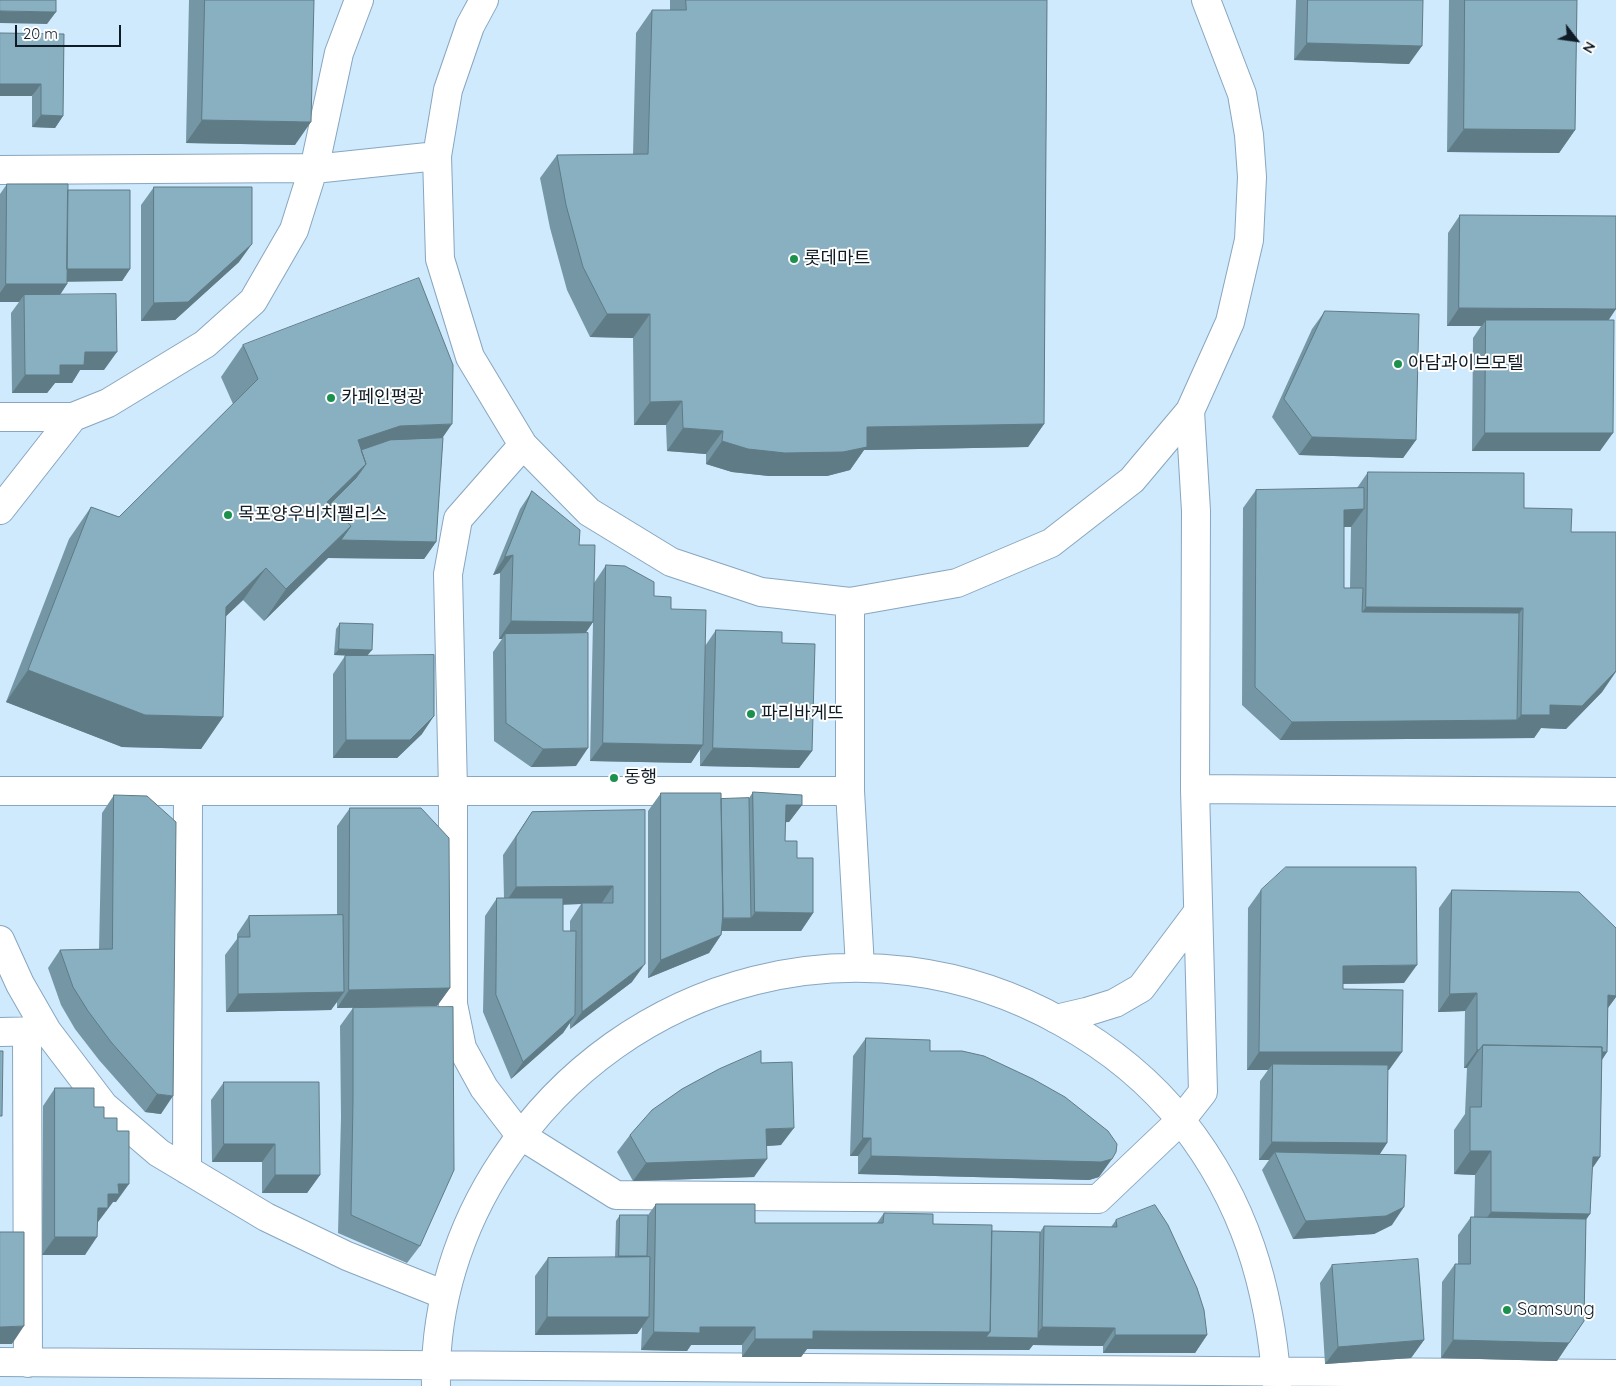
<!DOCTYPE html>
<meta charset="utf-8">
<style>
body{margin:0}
#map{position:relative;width:1616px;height:1386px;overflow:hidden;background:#cfe9fd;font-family:Quicksand,sans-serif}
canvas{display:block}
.north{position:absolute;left:1551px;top:15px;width:50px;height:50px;-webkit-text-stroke:4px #fff;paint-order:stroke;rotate:120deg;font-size:14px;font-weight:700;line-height:20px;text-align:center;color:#101c25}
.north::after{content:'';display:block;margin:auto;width:18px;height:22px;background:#101c25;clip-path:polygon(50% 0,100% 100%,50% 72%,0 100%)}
.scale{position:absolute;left:15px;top:25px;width:106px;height:22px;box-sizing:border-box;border:2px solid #101c25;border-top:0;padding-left:6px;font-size:15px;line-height:18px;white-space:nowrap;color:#101c25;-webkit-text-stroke:4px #fff;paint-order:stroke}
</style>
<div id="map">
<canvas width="1616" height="1386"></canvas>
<div class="north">N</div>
<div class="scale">20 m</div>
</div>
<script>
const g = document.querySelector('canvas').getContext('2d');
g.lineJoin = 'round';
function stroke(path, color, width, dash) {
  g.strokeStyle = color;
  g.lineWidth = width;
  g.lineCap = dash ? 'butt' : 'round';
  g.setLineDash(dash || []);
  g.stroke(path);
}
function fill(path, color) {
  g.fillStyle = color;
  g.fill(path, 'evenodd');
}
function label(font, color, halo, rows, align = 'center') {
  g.font = font + ' Quicksand,"Noto Sans KR",sans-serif';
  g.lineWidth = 4;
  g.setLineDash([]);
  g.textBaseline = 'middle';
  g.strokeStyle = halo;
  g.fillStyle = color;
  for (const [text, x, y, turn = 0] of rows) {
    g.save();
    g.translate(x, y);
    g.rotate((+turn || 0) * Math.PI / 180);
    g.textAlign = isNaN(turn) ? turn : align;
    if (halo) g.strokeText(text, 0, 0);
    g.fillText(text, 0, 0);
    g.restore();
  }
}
const minor = new Path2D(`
 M 484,0 L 470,26 L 448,90 L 437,156 L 440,259 L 470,357 L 523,445 L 589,512 L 671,562 L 761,592 L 850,602 L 957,583 L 1051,543 L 1132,480 L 1190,411 L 1230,322 L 1249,240 L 1252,177 L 1249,135 L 1242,94 L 1206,0
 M 0,170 L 306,168 L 314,169 L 437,156
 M 0,417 L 73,417 L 108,403 L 205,344 L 253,301 L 294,230 L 316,160 L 339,53 L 359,0
 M 523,445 L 458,519 L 448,574 L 453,790 L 453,1004 L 462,1048 L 484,1088 L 520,1135 L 616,1195 L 1098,1199 L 1181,1120 L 1203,1092 L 1195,789 L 1196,511 L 1190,411
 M 0,510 L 73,417
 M 850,602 L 850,791 L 860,967
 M 1195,789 L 1616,792
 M 0,791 L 850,791
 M 0,940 L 20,984 L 47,1031 L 104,1106 L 159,1153 L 266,1217 L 347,1256 L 445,1295
 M 1056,1019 L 1086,1012 L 1115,1003 L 1141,988 L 1198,912
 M 0,1032 L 45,1031
 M 27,1032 L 28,1363
 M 187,1170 L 188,791
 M 0,1362 L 1616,1374
 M 436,1386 C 434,1306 459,1227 503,1161 C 625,975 866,912 1062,1022 C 1107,1047 1150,1081 1183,1123 C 1245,1202 1270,1287 1277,1386`);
const wall = new Path2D(`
 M 189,0 L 314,0 L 295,145 L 186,143 Z
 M 670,0 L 1047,0 L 1044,424 L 1028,447 L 864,450 L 850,470 L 827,476 L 769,476 L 732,472 L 706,464 L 706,454 L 667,451 L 666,425 L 634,425 L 633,338 L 590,337 L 567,290 L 550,228 L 540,178 L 557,155 L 633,155 L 636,33 L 652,10 L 670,10 Z
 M 1296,0 L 1423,0 L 1409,64 L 1294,60 Z
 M 1449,0 L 1577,0 L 1575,130 L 1559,153 L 1447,152 Z
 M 64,34 L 63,116 L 55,128 L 32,127 L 32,96 Z
 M 7,184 L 68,190 L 130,269 L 122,281 L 67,281 L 67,284 L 60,295 L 104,370 L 80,370 L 72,383 L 55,383 L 47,393 L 12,393 L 11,313 L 19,302 L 0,302 L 0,194 Z
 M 154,187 L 239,262 L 175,320 L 141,321 L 141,205 Z
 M 1460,215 L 1608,320 L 1600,451 L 1472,451 L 1473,338 L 1481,326 L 1447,326 L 1448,233 Z
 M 1325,311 L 1416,440 L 1403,458 L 1299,455 L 1272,417 L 1312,329 Z
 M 243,345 L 443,438 L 436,542 L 424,559 L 328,558 L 264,621 L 243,600 L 225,617 L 223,717 L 201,749 L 122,747 L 6,702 L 69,539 L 91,507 L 119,517 L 233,404 L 221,377 Z
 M 1368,472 L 1524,508 L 1571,532 L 1616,532 L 1616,672 L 1602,692 L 1566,729 L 1541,728 L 1534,738 L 1280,740 L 1242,705 L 1243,508 L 1256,490 L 1357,488 ZM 1344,527 L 1351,527 L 1350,588 L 1344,588 Z
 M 532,491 L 579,545 L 594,583 L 606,565 L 654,596 L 671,609 L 705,646 L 716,630 L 782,643 L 812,751 L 799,768 L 700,766 L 700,749 L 691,763 L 590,761 L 593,622 L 585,633 L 576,766 L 531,767 L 494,741 L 493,652 L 502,639 L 499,639 L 500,573 L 493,575 L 520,509 Z
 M 340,623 L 368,656 L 422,734 L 397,758 L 333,758 L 333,674 L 345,656 L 356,656 L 334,655 L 336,629 Z
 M 753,792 L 802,805 L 789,822 L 785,822 L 785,841 L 797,858 L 813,913 L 801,931 L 722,931 L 721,935 L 709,953 L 648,978 L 648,811 L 661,793 L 721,799 L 749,798 Z
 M 114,795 L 161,1114 L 145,1112 L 99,1060 L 75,1029 L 61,1005 L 48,968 L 60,950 L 99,949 L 102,813 Z
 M 350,808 L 450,988 L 437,1006 L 337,1008 L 337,1002 L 331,1010 L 226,1012 L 225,955 L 237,939 L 237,934 L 249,916 L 337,915 L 337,826 Z
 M 645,810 L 632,982 L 570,1029 L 570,1023 L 563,1033 L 511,1079 L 483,1012 L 485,916 L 497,898 L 504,898 L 503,855 L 532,812 ZM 581,904 L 570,921 L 570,931 L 563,931 L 563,905 Z
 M 1261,890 L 1404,983 L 1343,984 L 1343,989 L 1389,1070 L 1388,1070 L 1387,1143 L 1380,1154 L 1392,1225 L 1374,1234 L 1293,1239 L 1262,1170 L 1269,1160 L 1259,1160 L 1260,1081 L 1268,1070 L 1247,1070 L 1248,908 Z
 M 1452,890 L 1616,928 L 1616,997 L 1608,1008 L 1607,1052 L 1602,1060 L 1600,1157 L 1592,1169 L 1590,1214 L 1586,1219 L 1584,1321 L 1557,1361 L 1441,1358 L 1442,1282 L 1455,1264 L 1458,1264 L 1458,1235 L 1471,1217 L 1474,1217 L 1475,1175 L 1454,1174 L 1454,1130 L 1465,1114 L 1467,1068 L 1464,1068 L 1465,1011 L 1438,1012 L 1439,908 Z
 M 353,1008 L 420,1246 L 407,1263 L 338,1233 L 341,1117 L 340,1026 Z
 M 866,1038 L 930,1051 L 1099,1177 L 1089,1180 L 858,1174 L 858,1156 L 850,1156 L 853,1056 Z
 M 761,1063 L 781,1145 L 766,1146 L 754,1177 L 633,1181 L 617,1152 L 630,1135 Z
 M 224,1082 L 320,1175 L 307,1193 L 262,1193 L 262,1162 L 212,1162 L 211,1100 Z
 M 55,1088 L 104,1118 L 116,1202 L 113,1202 L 97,1223 L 85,1255 L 42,1255 L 43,1106 Z
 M 656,1204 L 755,1223 L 877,1223 L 884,1213 L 933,1224 L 992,1231 L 1040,1232 L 1044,1226 L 1111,1227 L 1116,1220 L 1207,1335 L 1195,1353 L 1103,1353 L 1103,1346 L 1033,1345 L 1029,1350 L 807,1349 L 801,1357 L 742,1357 L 742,1345 L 691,1345 L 687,1351 L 641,1350 L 642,1327 L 637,1334 L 535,1335 L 535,1276 L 548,1258 L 615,1258 L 616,1221 L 620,1215 L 648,1215 Z
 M 1332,1265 L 1424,1340 L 1411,1358 L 1325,1364 L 1320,1283 Z`);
const shadedWall = new Path2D(`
 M 0,11 L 56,12 L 47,24 L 0,23 Z
 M 1307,43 L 1422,46 L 1409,64 L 1294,60 Z
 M 0,84 L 41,84 L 32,96 L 0,96 Z
 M 41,115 L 63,116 L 55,128 L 32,127 Z
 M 202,120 L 311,122 L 295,145 L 186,143 Z
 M 1464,129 L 1575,130 L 1559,153 L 1447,152 Z
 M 252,244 L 239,262 L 175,320 L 141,321 L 154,303 Z
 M 63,269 L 130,269 L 122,281 L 55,282 Z
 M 6,284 L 67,284 L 55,302 L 24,295 L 19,302 L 0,302 L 0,293 Z
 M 1459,308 L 1616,309 L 1604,327 L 1486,320 L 1482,326 L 1447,326 Z
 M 607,314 L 650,314 L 633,338 L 590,337 Z
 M 85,352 L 117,352 L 104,370 L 80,370 L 72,383 L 55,383 L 47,393 L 12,393 L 25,375 Z
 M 682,401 L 666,425 L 634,425 L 650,402 Z
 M 452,424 L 430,456 L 348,454 L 358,440 L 400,426 Z
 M 1044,424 L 1028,447 L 864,450 L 850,470 L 827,476 L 769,476 L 732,472 L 706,464 L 722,441 L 867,427 Z
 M 683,428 L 723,431 L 706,454 L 667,451 Z
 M 1485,433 L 1613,433 L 1600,451 L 1472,451 Z
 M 1312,437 L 1416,440 L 1403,458 L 1299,455 Z
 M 366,464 L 343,496 L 320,519 L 327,502 Z
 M 1364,509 L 1351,527 L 1331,527 L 1344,510 Z
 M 351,526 L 436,542 L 424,559 L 328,558 L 264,621 L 286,589 Z
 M 513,555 L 500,573 L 493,575 L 505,557 Z
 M 266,568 L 243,600 L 203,638 L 226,607 Z
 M 1366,607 L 1523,608 L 1507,631 L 1350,630 Z
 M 511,621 L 593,622 L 581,640 L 505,634 L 502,639 L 499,639 Z
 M 339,649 L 372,650 L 367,656 L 334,655 Z
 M 28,670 L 223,717 L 201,749 L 122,747 L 6,702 Z
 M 1616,671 L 1602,692 L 1566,729 L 1541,728 L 1534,738 L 1280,740 L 1292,722 L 1517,720 L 1521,715 L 1550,705 Z
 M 434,716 L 422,734 L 397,758 L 333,758 L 346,740 Z
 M 603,743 L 703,745 L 691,763 L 590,761 Z
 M 588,748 L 576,766 L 531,767 L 543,749 Z
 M 713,748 L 812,751 L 799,768 L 700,766 Z
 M 786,805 L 802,805 L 789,822 L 773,823 Z
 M 613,886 L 601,904 L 582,903 L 581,904 L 504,905 L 516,887 Z
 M 755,912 L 813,913 L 801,931 L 711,931 L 719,919 L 751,918 Z
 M 721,935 L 709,953 L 648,978 L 661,960 Z
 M 645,964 L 632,982 L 570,1029 L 582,1012 Z
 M 1417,965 L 1404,983 L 1330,984 L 1343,966 Z
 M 450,988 L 437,1006 L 337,1008 L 349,990 Z
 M 344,992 L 331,1010 L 226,1012 L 238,994 Z
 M 1477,993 L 1465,1011 L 1438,1012 L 1450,994 Z
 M 1608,995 L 1616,996 L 1616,997 L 1604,1013 Z
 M 575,1015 L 563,1033 L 511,1079 L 523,1062 Z
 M 1477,1050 L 1479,1050 L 1467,1068 L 1464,1068 Z
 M 1483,1050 L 1607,1052 L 1595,1070 Z
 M 1259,1052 L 1402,1052 L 1389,1070 L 1273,1070 L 1273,1064 L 1268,1070 L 1247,1070 Z
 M 157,1094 L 173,1096 L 161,1114 L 145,1112 Z
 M 794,1128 L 781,1145 L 753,1147 L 766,1129 Z
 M 863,1138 L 871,1138 L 858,1156 L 850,1156 Z
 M 1272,1142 L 1387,1143 L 1375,1161 L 1275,1152 L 1269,1160 L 1259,1160 Z
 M 224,1144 L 275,1144 L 262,1162 L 212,1162 Z
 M 1470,1151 L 1491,1151 L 1475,1175 L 1454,1174 Z
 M 871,1156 L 1112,1159 L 1099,1177 L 1089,1180 L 858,1174 Z
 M 1593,1157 L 1600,1157 L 1584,1180 Z
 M 767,1159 L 754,1177 L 633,1181 L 646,1163 Z
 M 275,1175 L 320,1175 L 307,1193 L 262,1193 Z
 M 118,1184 L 129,1184 L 116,1202 L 113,1202 L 95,1226 L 85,1226 L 108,1194 Z
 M 1404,1207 L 1392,1225 L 1374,1234 L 1293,1239 L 1306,1221 Z
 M 1491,1212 L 1590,1214 L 1574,1237 L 1474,1235 Z
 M 55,1237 L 97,1237 L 85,1255 L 42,1255 Z
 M 619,1256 L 647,1256 L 643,1263 L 615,1262 Z
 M 547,1317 L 649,1317 L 637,1334 L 535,1335 Z
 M 24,1326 L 12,1344 L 0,1344 L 0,1327 Z
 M 700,1327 L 755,1327 L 742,1345 L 691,1345 L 687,1351 L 641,1350 L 654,1332 Z
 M 1042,1327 L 1115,1328 L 1103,1346 L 1033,1345 L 1029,1350 L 807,1349 L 801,1357 L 742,1357 L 755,1339 L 813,1331 L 990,1332 L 1034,1338 Z
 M 1115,1335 L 1207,1335 L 1195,1353 L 1103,1353 Z
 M 1424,1340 L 1411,1358 L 1325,1364 L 1338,1347 Z
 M 1453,1340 L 1569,1343 L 1557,1361 L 1441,1358 Z`);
const building = new Path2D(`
 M 0,0 L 56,0 L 56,12 L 0,11 Z
 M 205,0 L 314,0 L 311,122 L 202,120 Z
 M 686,0 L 1047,0 L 1044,424 L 867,427 L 867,447 L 843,452 L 785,453 L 748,449 L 722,441 L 723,431 L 683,428 L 682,401 L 650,402 L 650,314 L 607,314 L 583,267 L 566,205 L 557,155 L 648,154 L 652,10 L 686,10 Z
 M 1308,0 L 1423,0 L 1422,46 L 1307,43 Z
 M 1465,0 L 1577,0 L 1575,130 L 1464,129 Z
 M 0,33 L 64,34 L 63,116 L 41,115 L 41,84 L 0,84 Z
 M 7,184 L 68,184 L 67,284 L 6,284 Z
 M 154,187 L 252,187 L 252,244 L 188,302 L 154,303 Z
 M 68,190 L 130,190 L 130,269 L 67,269 Z
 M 1460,215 L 1616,216 L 1616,309 L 1459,308 Z
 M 419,278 L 453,365 L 452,424 L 400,426 L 358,440 L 366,464 L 327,502 L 351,526 L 286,589 L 266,568 L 226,607 L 223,717 L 145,715 L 28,670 L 91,507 L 119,517 L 258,379 L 243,345 Z
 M 116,294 L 117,352 L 85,352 L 84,365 L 60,365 L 60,375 L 25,375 L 24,295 Z
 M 1325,311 L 1419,314 L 1416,440 L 1312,437 L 1284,399 Z
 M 1486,320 L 1614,320 L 1613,433 L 1485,433 Z
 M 443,438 L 436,542 L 341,540 L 351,526 L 330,504 L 356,478 L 366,464 L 361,450 L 390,440 Z
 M 1368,472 L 1524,473 L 1524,508 L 1572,509 L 1571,532 L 1616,532 L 1616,671 L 1582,706 L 1550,705 L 1550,715 L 1521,715 L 1523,608 L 1366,607 Z
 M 1364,488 L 1364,509 L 1344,510 L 1344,588 L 1363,588 L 1362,612 L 1519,613 L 1517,720 L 1292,722 L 1255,687 L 1256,490 Z
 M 532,491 L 580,530 L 579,545 L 595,545 L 593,622 L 511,621 L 513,555 L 505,557 Z
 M 606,565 L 625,566 L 654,582 L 654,596 L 671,597 L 671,609 L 706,610 L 703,745 L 603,743 Z
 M 340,623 L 373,624 L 372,650 L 339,649 Z
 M 716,630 L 782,632 L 782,643 L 815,644 L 812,751 L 713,748 Z
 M 588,633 L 588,748 L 543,749 L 506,723 L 505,634 Z
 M 434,655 L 434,716 L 410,740 L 346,740 L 345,656 Z
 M 753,792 L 802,795 L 802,805 L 786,805 L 785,841 L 797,841 L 797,858 L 813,858 L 813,913 L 755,912 Z
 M 661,793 L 721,793 L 723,913 L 721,935 L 661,960 Z
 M 114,795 L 147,796 L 176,822 L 173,1096 L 157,1094 L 111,1042 L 88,1011 L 73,987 L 60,950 L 112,949 Z
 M 749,798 L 751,918 L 723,918 L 721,799 Z
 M 350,808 L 421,808 L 449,838 L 450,988 L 349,990 Z
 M 645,810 L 645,964 L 582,1012 L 582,903 L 613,903 L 613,886 L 516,887 L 516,837 L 532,812 Z
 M 1286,867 L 1416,867 L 1417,965 L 1343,966 L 1343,989 L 1403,990 L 1402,1052 L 1259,1052 L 1261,890 Z
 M 1452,890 L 1579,892 L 1616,928 L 1616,996 L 1608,995 L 1607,1052 L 1602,1052 L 1602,1047 L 1483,1045 L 1479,1050 L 1477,1050 L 1477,993 L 1450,994 Z
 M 497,898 L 563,898 L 563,931 L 576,931 L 575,1015 L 523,1062 L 496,995 Z
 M 343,915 L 344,992 L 238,994 L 238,937 L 250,937 L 249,916 Z
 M 453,1007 L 454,1170 L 420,1246 L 351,1215 L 353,1099 L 353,1008 Z
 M 866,1038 L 930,1040 L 930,1051 L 962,1051 L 984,1056 L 1033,1079 L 1065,1097 L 1108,1131 L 1117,1144 L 1116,1152 L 1112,1159 L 1101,1162 L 871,1156 L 871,1138 L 863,1138 Z
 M 1483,1045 L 1602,1047 L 1600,1157 L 1593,1157 L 1590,1214 L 1491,1212 L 1491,1151 L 1470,1151 L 1470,1107 L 1481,1107 Z
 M 0,1051 L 3,1051 L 2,1116 L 0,1116 Z
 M 761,1051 L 761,1063 L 792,1062 L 794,1128 L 766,1129 L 767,1159 L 646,1163 L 630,1135 L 652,1110 L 682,1089 L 719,1069 Z
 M 1273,1064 L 1388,1065 L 1387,1143 L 1272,1142 Z
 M 224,1082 L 319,1082 L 320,1175 L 275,1175 L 275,1144 L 224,1144 Z
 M 55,1088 L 94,1088 L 94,1107 L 104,1107 L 104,1118 L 117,1118 L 117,1131 L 129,1131 L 129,1184 L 118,1184 L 119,1194 L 108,1194 L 108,1208 L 98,1208 L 97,1237 L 55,1237 Z
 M 1275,1152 L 1406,1155 L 1404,1207 L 1386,1216 L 1306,1221 Z
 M 656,1204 L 755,1204 L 755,1223 L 883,1223 L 884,1213 L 933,1214 L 933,1224 L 992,1225 L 990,1332 L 813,1331 L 813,1339 L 755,1339 L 755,1327 L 700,1327 L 700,1333 L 654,1332 Z
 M 1155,1205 L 1168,1225 L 1197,1288 L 1204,1310 L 1207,1335 L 1115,1335 L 1115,1328 L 1042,1327 L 1044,1226 L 1117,1227 L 1116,1220 Z
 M 620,1215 L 648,1215 L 647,1256 L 619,1256 Z
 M 1471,1217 L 1586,1219 L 1584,1321 L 1569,1343 L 1453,1340 L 1455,1264 L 1470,1264 Z
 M 992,1231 L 1040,1232 L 1038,1338 L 986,1337 L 990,1332 Z
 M 0,1232 L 24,1232 L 24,1326 L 0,1327 Z
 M 650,1257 L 649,1317 L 547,1317 L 548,1258 Z
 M 1418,1259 L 1424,1340 L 1338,1347 L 1332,1265 Z`);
const markers = [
 [794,259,5,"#1b914d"],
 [1398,364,5,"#1b914d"],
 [331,398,5,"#1b914d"],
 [228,515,5,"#1b914d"],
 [751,714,5,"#1b914d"],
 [614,778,5,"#1b914d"],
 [1507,1310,5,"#1b914d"]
];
const poiNames = [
 ["롯데마트",804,259],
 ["아담과이브모텔",1408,364],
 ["카페인평광",341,398],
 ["목포양우비치펠리스",238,515],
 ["파리바게뜨",761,714],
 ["동행",624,778],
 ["Samsung",1517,1310]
];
stroke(minor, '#88a6bf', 30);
stroke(minor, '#fff', 28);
fill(wall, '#7597a5');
fill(shadedWall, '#5f7b86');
fill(building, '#88b0c0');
stroke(building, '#5f7b86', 1);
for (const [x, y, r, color] of markers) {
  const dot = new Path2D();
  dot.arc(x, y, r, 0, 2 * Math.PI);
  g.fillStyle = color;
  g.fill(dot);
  stroke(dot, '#fff', 2);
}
label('18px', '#101c25', '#fff', poiNames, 'left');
</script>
